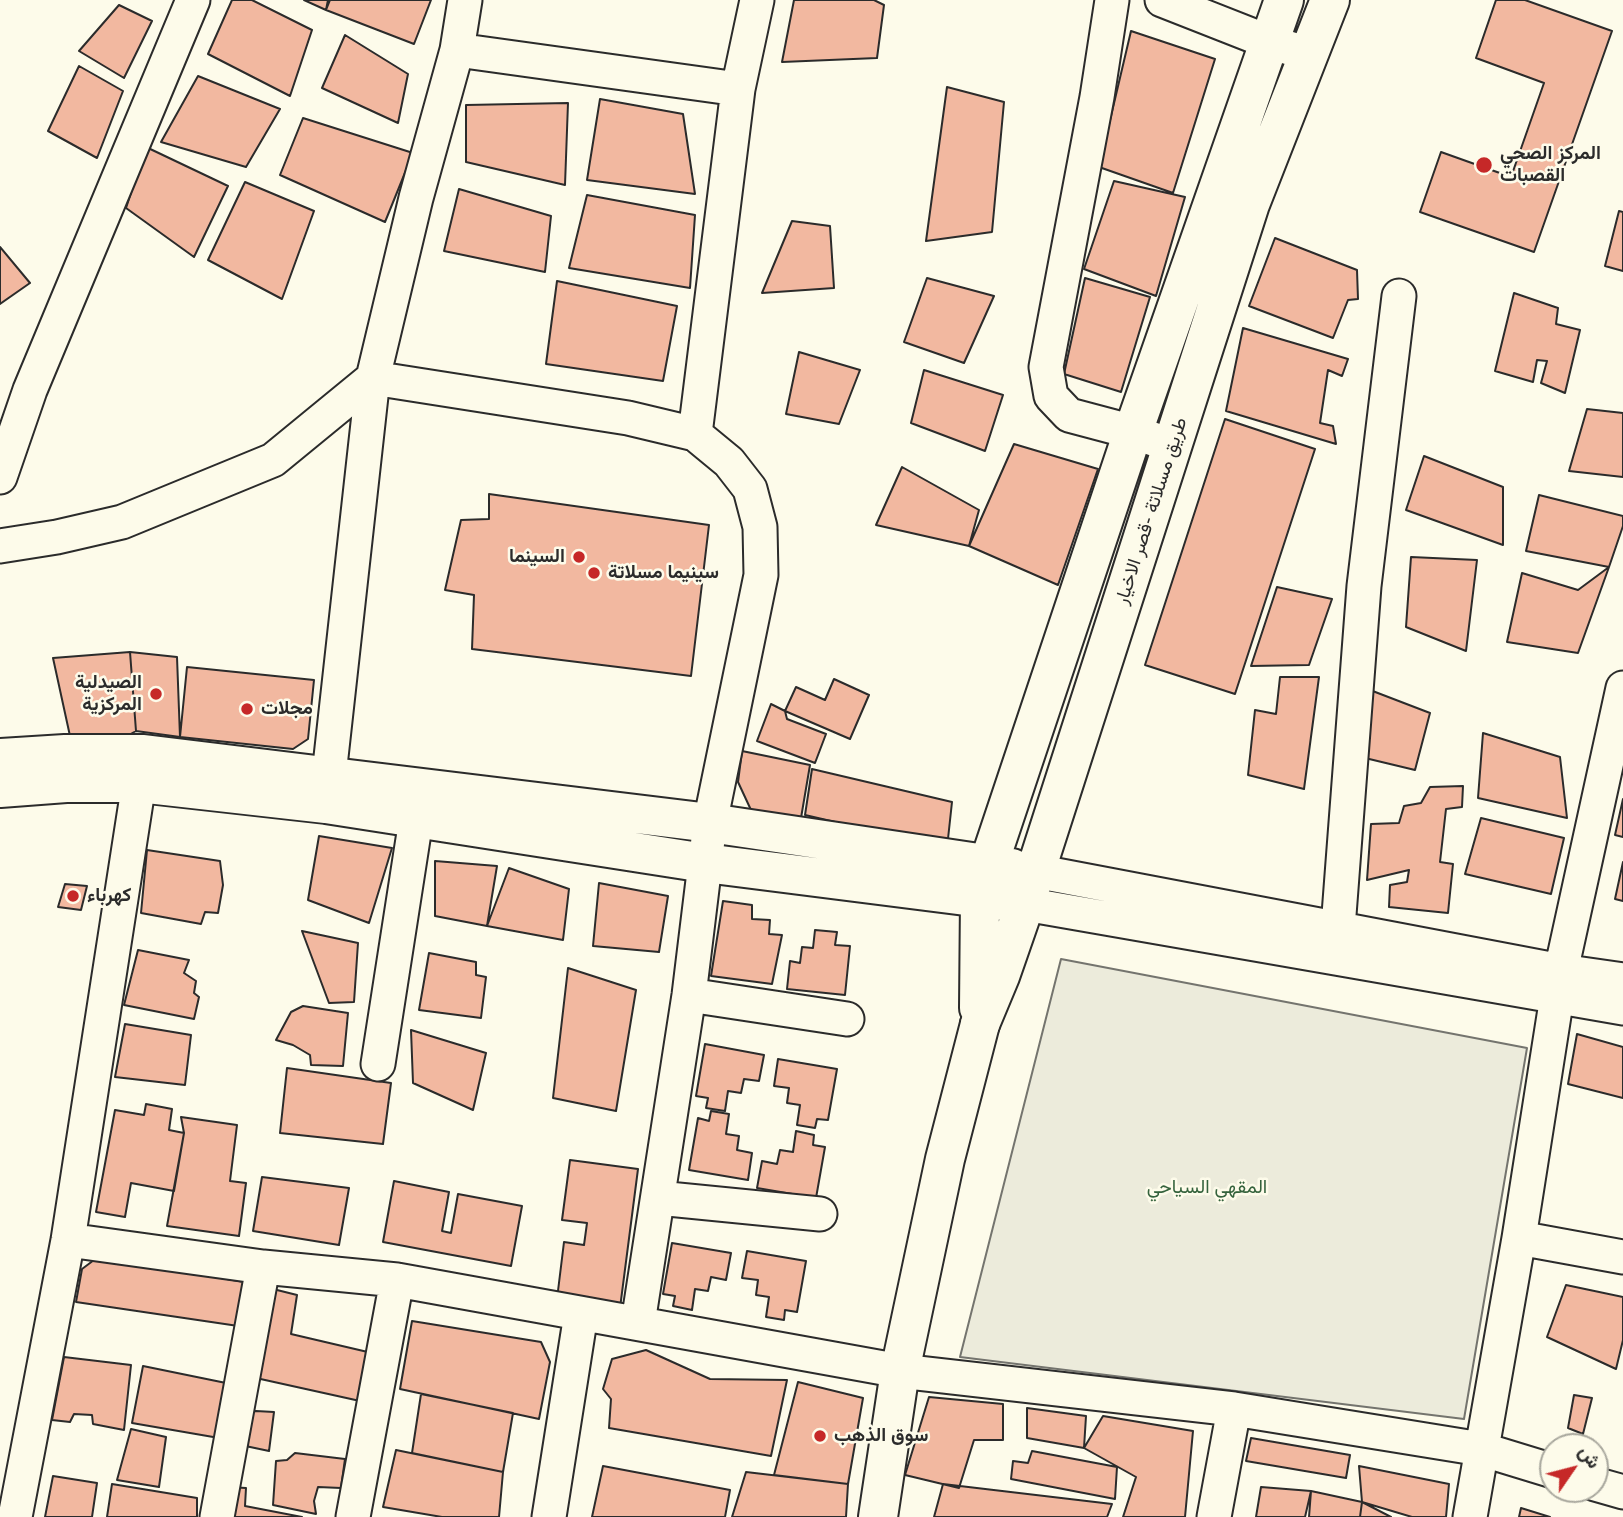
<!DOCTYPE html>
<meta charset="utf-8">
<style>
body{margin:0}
#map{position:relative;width:1623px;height:1517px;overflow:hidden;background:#fdfbea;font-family:"Varela Round",Vazirmatn,sans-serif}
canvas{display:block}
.north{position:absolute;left:1539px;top:1433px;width:70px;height:70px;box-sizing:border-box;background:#fdfbea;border:2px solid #a9a89e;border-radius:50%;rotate:55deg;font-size:19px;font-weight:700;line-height:28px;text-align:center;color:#2b2b2b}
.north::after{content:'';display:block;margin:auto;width:24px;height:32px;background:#c62828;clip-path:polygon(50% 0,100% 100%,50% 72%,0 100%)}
</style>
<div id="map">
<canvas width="1623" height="1517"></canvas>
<div class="north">ش</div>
</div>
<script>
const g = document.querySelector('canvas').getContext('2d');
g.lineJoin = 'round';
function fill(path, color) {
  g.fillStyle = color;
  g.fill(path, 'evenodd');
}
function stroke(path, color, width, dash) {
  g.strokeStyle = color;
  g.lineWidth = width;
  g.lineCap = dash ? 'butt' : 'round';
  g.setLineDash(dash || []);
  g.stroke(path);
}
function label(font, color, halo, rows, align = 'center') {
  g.font = font + ' "Varela Round",Vazirmatn,sans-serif';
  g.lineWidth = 5;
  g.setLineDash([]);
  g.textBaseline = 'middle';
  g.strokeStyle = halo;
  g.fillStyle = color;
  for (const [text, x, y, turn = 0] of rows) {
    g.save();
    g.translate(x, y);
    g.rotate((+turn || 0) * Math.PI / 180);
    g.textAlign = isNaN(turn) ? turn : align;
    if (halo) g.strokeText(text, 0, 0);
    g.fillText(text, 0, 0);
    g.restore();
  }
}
const green = new Path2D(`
 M 1061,959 L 1527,1048 L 1464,1419 L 960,1357 Z`);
const building = new Path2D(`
 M 232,0 L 252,0 L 312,30 L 290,96 L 208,54 Z
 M 304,0 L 328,0 L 326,10 Z
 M 330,0 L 431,0 L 414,44 L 326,10 Z
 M 794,0 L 874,0 L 884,5 L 877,58 L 782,62 Z
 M 1496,0 L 1525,0 L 1612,31 L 1534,252 L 1420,212 L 1441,152 L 1511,177 L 1544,83 L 1476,58 Z
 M 119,5 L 152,21 L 124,78 L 79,51 Z
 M 1131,31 L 1215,59 L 1173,193 L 1099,167 Z
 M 345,35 L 408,74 L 398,123 L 322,88 Z
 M 79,66 L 123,91 L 97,158 L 48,131 Z
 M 198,76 L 280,109 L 246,167 L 161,142 Z
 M 947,87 L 1004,102 L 992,232 L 926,241 Z
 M 600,99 L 683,114 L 695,194 L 587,180 Z
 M 568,103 L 565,185 L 466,162 L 466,105 Z
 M 303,118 L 413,153 L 385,222 L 280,175 Z
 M 146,147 L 228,186 L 194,257 L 126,208 Z
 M 1114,181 L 1185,197 L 1156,296 L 1084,269 Z
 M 245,182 L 314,211 L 282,299 L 208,260 Z
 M 459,189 L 551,216 L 545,272 L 444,251 Z
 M 587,195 L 695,215 L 690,288 L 569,268 Z
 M 1619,211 L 1623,212 L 1623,271 L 1605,266 Z
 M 792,221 L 830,226 L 834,288 L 762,293 Z
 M 1275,238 L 1357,270 L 1358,299 L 1348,300 L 1333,338 L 1249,306 Z
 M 0,247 L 30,283 L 0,304 Z
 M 927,278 L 994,296 L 964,363 L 904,342 Z
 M 1085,278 L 1150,297 L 1121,392 L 1064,374 Z
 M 557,281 L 677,306 L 663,381 L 546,364 Z
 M 1514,293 L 1558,308 L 1556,324 L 1580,330 L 1565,393 L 1541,383 L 1547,361 L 1537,360 L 1533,382 L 1495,371 Z
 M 1243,328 L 1348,359 L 1342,376 L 1328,370 L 1320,423 L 1333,426 L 1336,444 L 1226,411 Z
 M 799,352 L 860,370 L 839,424 L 786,414 Z
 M 924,370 L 1003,395 L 985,451 L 911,423 Z
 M 1587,409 L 1623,413 L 1623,477 L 1569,471 Z
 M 1225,419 L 1315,449 L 1235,694 L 1145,665 Z
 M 1014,444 L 1098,469 L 1058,585 L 969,546 Z
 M 1424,456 L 1503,487 L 1503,545 L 1406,510 Z
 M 902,467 L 979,510 L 969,546 L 876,525 Z
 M 489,494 L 709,525 L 691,676 L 472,649 L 474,595 L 445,590 L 461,520 L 489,519 Z
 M 1539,495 L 1623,516 L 1623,526 L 1609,567 L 1526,551 Z
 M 1411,557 L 1477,560 L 1466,651 L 1406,627 Z
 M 1609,567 L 1578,653 L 1507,642 L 1522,573 L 1578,590 Z
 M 1277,587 L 1332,599 L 1309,665 L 1251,666 Z
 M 130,652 L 177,657 L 180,737 L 136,731 Z
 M 130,652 L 136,731 L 127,736 L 70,736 L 53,658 Z
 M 187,667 L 314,680 L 308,739 L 293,749 L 180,737 Z
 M 1280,677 L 1319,677 L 1304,789 L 1248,775 L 1255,710 L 1276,714 Z
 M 834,679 L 869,695 L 850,739 L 785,711 L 796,687 L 825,700 Z
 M 1370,690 L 1430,713 L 1415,770 L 1365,758 Z
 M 771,704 L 785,711 L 787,719 L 826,734 L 815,763 L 757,741 Z
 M 1483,733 L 1560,757 L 1567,818 L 1478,798 Z
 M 742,751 L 810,765 L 801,818 L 751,810 L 738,782 Z
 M 812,769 L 952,802 L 947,848 L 805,815 Z
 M 1463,786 L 1462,807 L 1446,809 L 1440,862 L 1453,864 L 1448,913 L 1389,907 L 1390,885 L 1407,882 L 1409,870 L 1367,880 L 1371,824 L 1399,823 L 1404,806 L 1421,803 L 1430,787 Z
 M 1623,799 L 1623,837 L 1615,835 Z
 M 1481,818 L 1564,838 L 1551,894 L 1465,874 Z
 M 319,836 L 392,848 L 369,923 L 308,900 Z
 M 147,850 L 220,861 L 223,885 L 218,913 L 205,912 L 201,924 L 141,913 Z
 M 435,861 L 497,866 L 487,926 L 435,916 Z
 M 1623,862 L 1623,901 L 1615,899 Z
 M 509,868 L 569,889 L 563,940 L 487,926 Z
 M 599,883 L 668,896 L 659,952 L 593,946 Z
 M 65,884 L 87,886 L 81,910 L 58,907 Z
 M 723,901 L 752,905 L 752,919 L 770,920 L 769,934 L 782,935 L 772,984 L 711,976 Z
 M 815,930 L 837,932 L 835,945 L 850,946 L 845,995 L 787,989 L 790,961 L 800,963 L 802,947 L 813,948 Z
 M 302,931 L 358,943 L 354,1002 L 329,1003 Z
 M 138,950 L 189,960 L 184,973 L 196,981 L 194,993 L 199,997 L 194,1019 L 124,1005 Z
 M 429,953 L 476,962 L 476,975 L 486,977 L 481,1018 L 419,1010 Z
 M 568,968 L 636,990 L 616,1111 L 553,1098 Z
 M 303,1006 L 348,1013 L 343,1066 L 311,1065 L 310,1055 L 293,1045 L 276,1040 L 291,1012 Z
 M 125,1024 L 191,1035 L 185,1085 L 115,1077 Z
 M 411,1030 L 486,1053 L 473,1110 L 413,1083 Z
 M 1577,1034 L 1623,1047 L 1623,1098 L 1568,1084 Z
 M 705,1044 L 764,1055 L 759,1081 L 744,1079 L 741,1093 L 728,1091 L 725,1111 L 706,1108 L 708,1098 L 696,1096 Z
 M 778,1059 L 837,1069 L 828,1120 L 817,1119 L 815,1128 L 797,1125 L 800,1105 L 787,1103 L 789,1088 L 774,1086 Z
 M 287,1068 L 391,1083 L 383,1144 L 280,1133 Z
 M 146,1104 L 172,1109 L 169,1130 L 184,1133 L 174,1191 L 131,1183 L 125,1217 L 96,1212 L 115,1110 L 144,1115 Z
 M 711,1111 L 729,1114 L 726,1134 L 739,1136 L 737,1150 L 752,1153 L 748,1180 L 689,1170 L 698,1118 L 709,1121 Z
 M 181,1117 L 237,1125 L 230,1181 L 246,1183 L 239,1236 L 167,1226 L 184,1133 Z
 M 796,1131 L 814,1135 L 813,1145 L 825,1147 L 816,1198 L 757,1188 L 762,1161 L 777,1164 L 780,1150 L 793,1152 Z
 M 570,1160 L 638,1169 L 620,1308 L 557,1299 L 564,1242 L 584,1245 L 587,1223 L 562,1220 Z
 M 262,1177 L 349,1188 L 339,1245 L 253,1231 Z
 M 394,1181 L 449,1192 L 442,1231 L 451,1233 L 458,1194 L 522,1206 L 511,1266 L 383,1242 Z
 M 672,1243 L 731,1253 L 726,1280 L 711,1277 L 708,1291 L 695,1289 L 692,1310 L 673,1306 L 675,1296 L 663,1294 Z
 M 747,1251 L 806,1261 L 797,1312 L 785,1310 L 784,1320 L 766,1317 L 769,1297 L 756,1295 L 758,1280 L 742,1278 Z
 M 98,1257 L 250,1283 L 245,1327 L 76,1302 L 82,1269 Z
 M 1566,1285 L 1623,1297 L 1623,1340 L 1616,1369 L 1547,1337 Z
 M 265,1287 L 297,1295 L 291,1334 L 372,1353 L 360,1401 L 256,1378 Z
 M 412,1321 L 541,1342 L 550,1362 L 539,1419 L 400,1389 Z
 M 646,1350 L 710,1379 L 787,1380 L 771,1456 L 609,1428 L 611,1399 L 603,1389 L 612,1359 Z
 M 64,1357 L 131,1365 L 124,1430 L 93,1424 L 92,1415 L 74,1414 L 70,1422 L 52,1420 Z
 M 143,1366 L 226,1383 L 219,1438 L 132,1423 Z
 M 798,1382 L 863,1398 L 848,1484 L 774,1475 Z
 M 421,1394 L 513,1413 L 503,1472 L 412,1453 Z
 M 1574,1395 L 1592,1398 L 1583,1434 L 1568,1428 Z
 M 929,1397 L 1003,1404 L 1003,1440 L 974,1440 L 959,1488 L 905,1475 Z
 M 1027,1408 L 1086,1416 L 1084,1448 L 1027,1438 Z
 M 256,1411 L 274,1412 L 269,1451 L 236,1444 L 241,1412 Z
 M 1103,1416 L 1193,1431 L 1185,1517 L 1123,1517 L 1136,1477 L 1084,1448 Z
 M 131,1429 L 166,1437 L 159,1487 L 117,1480 Z
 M 1251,1438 L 1350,1455 L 1346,1478 L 1246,1461 Z
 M 396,1450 L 503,1472 L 499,1517 L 442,1517 L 383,1507 Z
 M 1032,1451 L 1117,1467 L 1115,1499 L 1011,1479 L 1013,1461 L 1028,1463 Z
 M 295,1453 L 345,1459 L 341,1488 L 318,1487 L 314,1501 L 316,1514 L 273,1505 L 276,1461 L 287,1460 Z
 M 603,1466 L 730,1490 L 725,1517 L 592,1517 Z
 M 1359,1466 L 1449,1484 L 1446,1517 L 1412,1517 L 1362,1502 Z
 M 746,1472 L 848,1484 L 846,1517 L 732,1517 Z
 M 53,1476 L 97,1483 L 92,1517 L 45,1517 Z
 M 112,1484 L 197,1498 L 197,1517 L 107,1517 Z
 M 943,1484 L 1112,1504 L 1107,1517 L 934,1517 Z
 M 228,1487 L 246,1488 L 245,1506 L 302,1517 L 222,1517 Z
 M 1261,1487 L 1311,1491 L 1305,1517 L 1256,1517 Z
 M 1311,1491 L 1362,1502 L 1360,1517 L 1309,1517 Z
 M 1362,1502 L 1391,1517 L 1360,1517 Z
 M 1521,1508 L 1550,1517 L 1519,1517 Z`);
const minor = new Path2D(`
 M 1112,0 L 1097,97 L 1046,367 L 1051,396 L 1069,415 L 1133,432 L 1173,446
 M 1162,0 L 1269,42 L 1309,54
 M 457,50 L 738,89
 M 695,434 L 738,89 L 757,0
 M 0,477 L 30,390 L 193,0
 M 0,546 L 57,537 L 122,522 L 273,460 L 373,378 L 628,418 L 695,434 L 729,462 L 750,489 L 760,527 L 761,575 L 710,823 L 689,995 L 638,1323
 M 329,775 L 373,378 L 416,198 L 457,50 L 465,0
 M 1035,871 L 1561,971 L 1623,980
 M 1025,904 L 1623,1008
 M 1338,928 L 1364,586 L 1399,296
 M 689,995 L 847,1019
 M 378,1064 L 420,794
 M 658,1198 L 820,1214
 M 1519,1238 L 1623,1257
 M 68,1240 L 263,1267 L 397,1280 L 900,1371 L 1234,1409 L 1481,1449 L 1553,1471
 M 1595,1484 L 1623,1492
 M 15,1517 L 68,1240 L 143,757
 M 217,1517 L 263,1267
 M 353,1517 L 397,1280
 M 549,1517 L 581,1314
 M 1214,1517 L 1234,1409
 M 1470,1517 L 1519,1238 L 1561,971 L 1623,688`);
const major = new Path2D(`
 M 0,758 L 65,754 L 144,754 L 710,823 L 1012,868
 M 0,788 L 66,783 L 139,783 L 326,804 L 705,863 L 1005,901
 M 979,1008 L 980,898 L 988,866 L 1133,432 L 1284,0
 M 980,1024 L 1000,976 L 1025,904 L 1250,204 L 1330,0`);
const highway = new Path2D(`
 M 878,1517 L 900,1371 L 945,1159 L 980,1024`);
const markers = [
 [1484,165,9,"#c62828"],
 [579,557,7,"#c62828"],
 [594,573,7,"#c62828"],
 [156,694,7,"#c62828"],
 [247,709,7,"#c62828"],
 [73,896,7,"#c62828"],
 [820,1436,7,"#c62828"]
];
const poiNames = [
 ["المركز الصحي",1500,154],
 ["القصبات",1500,176],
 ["السينما",565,557,"right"],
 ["سينيما مسلاتة",608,573],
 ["الصيدلية",142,683,"right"],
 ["المركزية",142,705,"right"],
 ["مجلات",261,709],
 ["كهرباء",87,896],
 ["سوق الذهب",834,1436]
];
const streetNames = [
 ["طريق مسلاتة -قصر الاخيار",1152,511,-72]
];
const parkNames = [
 ["المقهي السياحي",1207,1188]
];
fill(green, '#ecebdb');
stroke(green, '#74746e', 2);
fill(building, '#f2b8a0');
stroke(building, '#2b2b2b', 2);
stroke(minor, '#2b2b2b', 37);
stroke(major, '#2b2b2b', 42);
stroke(highway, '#2b2b2b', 42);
stroke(minor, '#fdfbea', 33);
stroke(major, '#fdfbea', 38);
stroke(highway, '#fdfbea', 38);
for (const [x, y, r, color] of markers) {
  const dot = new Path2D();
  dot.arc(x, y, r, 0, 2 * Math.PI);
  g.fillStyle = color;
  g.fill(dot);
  stroke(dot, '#fdfbea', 2.5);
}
label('bold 19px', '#2b2b2b', '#fdfbea', poiNames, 'left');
label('19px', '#2b2b2b', '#fdfbea', streetNames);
label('19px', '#34623c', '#fdfbea', parkNames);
</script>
